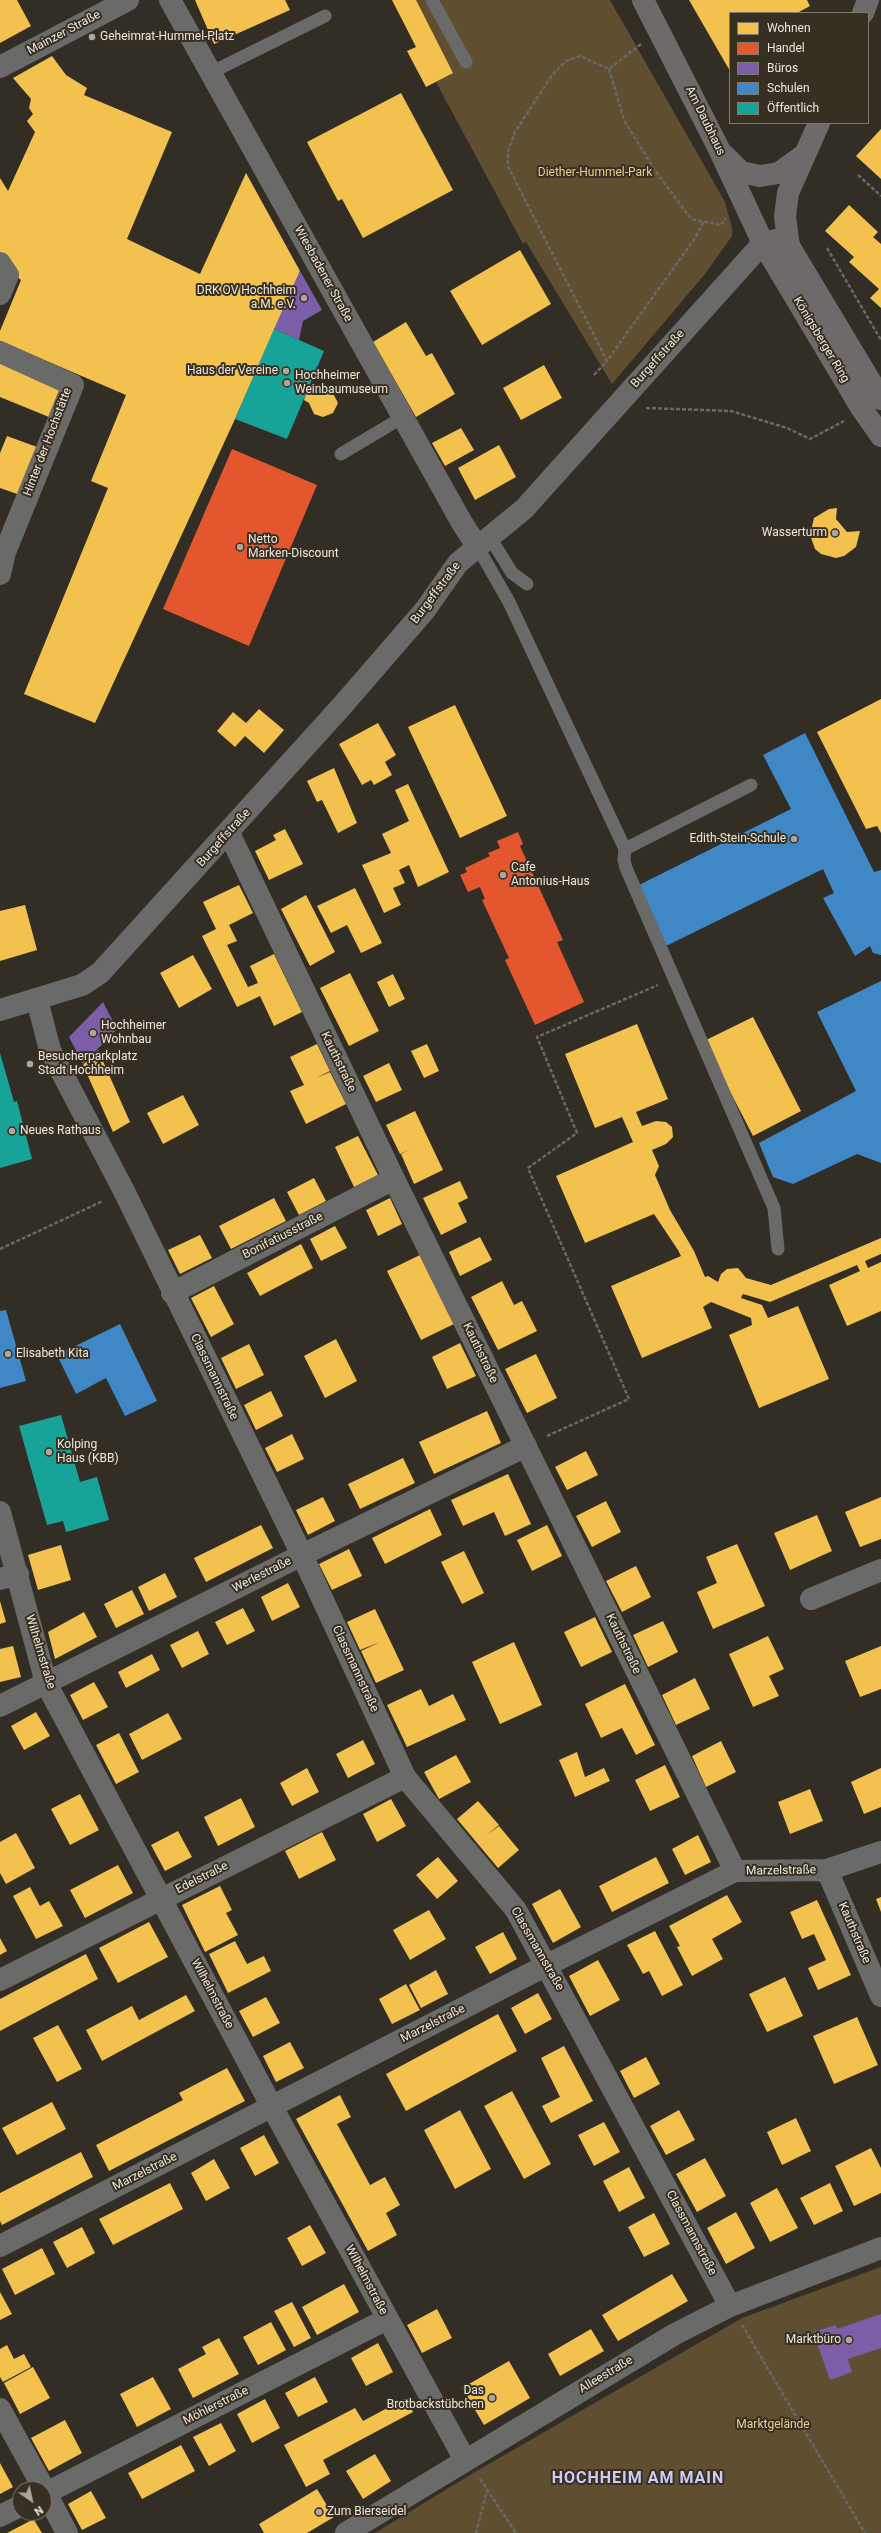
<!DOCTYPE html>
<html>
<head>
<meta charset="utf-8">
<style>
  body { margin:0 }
  #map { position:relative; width:881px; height:2533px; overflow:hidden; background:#322e26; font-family:Roboto,sans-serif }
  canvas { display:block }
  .legend { position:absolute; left:729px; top:12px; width:140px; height:112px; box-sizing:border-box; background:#372f21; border:1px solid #80796d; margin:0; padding:5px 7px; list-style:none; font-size:12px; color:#ede7de }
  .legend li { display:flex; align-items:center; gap:8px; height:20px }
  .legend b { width:20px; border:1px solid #80796d }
  .north { position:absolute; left:12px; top:2481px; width:40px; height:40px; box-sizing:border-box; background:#372f21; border:1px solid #80796d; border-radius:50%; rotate:146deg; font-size:11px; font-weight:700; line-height:16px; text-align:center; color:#ede7de }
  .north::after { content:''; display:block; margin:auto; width:14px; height:18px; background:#aca69e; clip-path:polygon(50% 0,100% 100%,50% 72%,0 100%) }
</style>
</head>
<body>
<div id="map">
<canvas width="881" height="2533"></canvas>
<ul class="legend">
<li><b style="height:11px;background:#f2c14e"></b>Wohnen</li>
<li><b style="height:11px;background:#e4572e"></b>Handel</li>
<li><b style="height:11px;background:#7b5ea7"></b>Büros</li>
<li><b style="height:11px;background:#3f88c5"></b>Schulen</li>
<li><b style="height:11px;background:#17a398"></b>Öffentlich</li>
</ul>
<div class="north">N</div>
</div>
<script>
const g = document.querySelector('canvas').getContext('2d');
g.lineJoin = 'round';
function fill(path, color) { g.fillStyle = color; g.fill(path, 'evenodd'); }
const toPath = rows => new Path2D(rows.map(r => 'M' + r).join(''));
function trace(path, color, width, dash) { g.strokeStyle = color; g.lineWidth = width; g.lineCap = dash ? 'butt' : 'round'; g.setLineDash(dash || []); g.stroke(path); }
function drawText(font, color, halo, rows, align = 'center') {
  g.font = font + ' Roboto,sans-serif'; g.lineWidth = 4; g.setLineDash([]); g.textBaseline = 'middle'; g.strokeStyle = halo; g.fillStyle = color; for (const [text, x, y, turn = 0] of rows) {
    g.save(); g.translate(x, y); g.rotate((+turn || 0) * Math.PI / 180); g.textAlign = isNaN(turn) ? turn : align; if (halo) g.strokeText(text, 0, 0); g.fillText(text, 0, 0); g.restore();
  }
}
fill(toPath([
  [392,0,610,0,725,202,732,228,732,236,705,274,612,384,526,242,523,244],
  [881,2267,881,2533,375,2533,475,2472,742,2318]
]), '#5f4e30');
fill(toPath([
  [0,0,17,0,31,26,0,43],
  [195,0,285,0,290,10,214,44],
  [392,0,416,0,453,73,426,87,407,51,416,47],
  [689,0,807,0,810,6,797,13,730,13,730,71],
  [52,56,66,75,87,88,84,95,172,132,127,239,200,274,246,173,300,271,235,419,95,723,24,694,108,488,91,481,126,395,0,341,0,331,21,280,15,275,0,252,0,178,8,191,35,132,27,121,33,114,29,108,31,99,13,78],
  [401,93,453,190,363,238,342,199,338,201,307,142],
  [881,129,881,179,856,156],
  [849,205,878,232,873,237,881,244,881,308,870,298,879,289,849,262,854,257,825,231],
  [520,250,551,304,482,345,450,291],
  [406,322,426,356,432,353,455,394,416,417,373,342],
  [0,361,61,386,49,417,0,397],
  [544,365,562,398,521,420,503,388],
  [323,389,333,393,338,403,333,413,323,417,314,414,309,403,304,400,307,391,314,394],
  [461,428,474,450,445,466,432,443],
  [7,436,37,447,20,495,0,488,0,453],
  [499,445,516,477,475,500,458,468],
  [837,508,836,519,847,532,860,531,856,547,844,556,836,558,821,554,815,549,810,535,814,518,829,509],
  [881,699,881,833,877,826,866,829,817,732],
  [455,705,507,816,460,838,408,727],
  [259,709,284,730,264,753,245,736,235,747,217,731,233,712,246,723],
  [378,723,396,755,385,762,392,775,374,785,371,780,362,785,339,744],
  [334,768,357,823,338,833,322,800,317,802,307,781],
  [408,784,449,872,418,887,409,865,399,870,405,883,393,888,401,905,384,913,362,865,391,853,382,834,409,821,395,790],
  [285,829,303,864,269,880,255,851,276,840,273,835],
  [239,885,253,913,229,925,237,941,227,945,248,987,258,983,250,966,274,954,302,1012,274,1026,260,996,237,1007,202,936,216,929,203,902],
  [355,888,382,943,361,953,347,925,331,933,317,906],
  [306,895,335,952,310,966,281,909],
  [25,905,37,950,0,961,0,911],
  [193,955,212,989,179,1008,160,973],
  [350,973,379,1031,349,1046,320,988],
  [393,974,405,999,389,1007,377,982],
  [753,1017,801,1111,753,1136,704,1041],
  [637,1024,668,1099,636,1112,642,1126,656,1121,666,1122,672,1127,673,1137,666,1144,652,1150,659,1166,655,1175,670,1210,694,1251,705,1277,708,1276,718,1282,721,1274,727,1269,738,1268,746,1278,771,1285,881,1238,881,1254,865,1261,868,1268,881,1262,881,1311,847,1326,829,1285,860,1271,857,1265,770,1302,743,1294,741,1298,762,1305,768,1318,798,1306,829,1379,759,1408,729,1335,752,1325,751,1318,711,1302,703,1307,712,1328,642,1358,611,1286,681,1256,678,1250,654,1214,585,1243,556,1176,633,1142,622,1117,595,1128,565,1054],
  [317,1044,330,1071,316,1078,330,1072,346,1104,306,1124,290,1091,304,1085,290,1057],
  [427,1044,439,1071,424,1078,411,1051],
  [98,1050,130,1122,113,1132,83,1065],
  [389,1063,402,1090,376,1102,363,1076],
  [183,1095,199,1125,163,1144,147,1113],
  [415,1111,443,1170,414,1184,401,1154,410,1149,400,1154,386,1125],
  [358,1136,378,1175,354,1187,335,1147],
  [314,1178,326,1201,299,1215,287,1192],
  [460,1181,468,1198,458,1203,467,1222,441,1235,423,1198],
  [274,1198,286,1221,231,1249,219,1226],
  [390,1198,402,1224,378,1236,366,1210],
  [335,1226,347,1248,321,1261,310,1239],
  [200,1235,212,1258,180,1274,168,1250],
  [480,1237,492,1260,460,1276,449,1252],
  [301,1244,313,1268,260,1296,247,1273],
  [420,1255,454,1324,421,1340,387,1271],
  [502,1281,514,1305,522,1301,537,1331,498,1350,471,1297],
  [214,1286,234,1324,211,1337,191,1298],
  [336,1339,357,1381,325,1398,304,1356],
  [460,1343,476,1376,447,1389,432,1357],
  [249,1344,264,1375,236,1389,221,1358],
  [536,1354,557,1398,527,1413,505,1369],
  [271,1391,283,1416,256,1430,244,1405],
  [487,1411,501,1443,434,1474,419,1442],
  [292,1434,304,1459,277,1472,265,1448],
  [586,1451,598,1475,567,1490,555,1467],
  [403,1458,415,1483,360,1509,348,1484],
  [508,1474,531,1524,505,1536,494,1512,463,1526,451,1500],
  [323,1497,335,1521,308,1535,296,1510],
  [881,1497,881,1539,860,1547,845,1512],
  [606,1501,621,1532,592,1547,576,1516],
  [430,1509,442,1535,385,1564,372,1538],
  [817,1515,832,1551,790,1570,774,1533],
  [261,1525,273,1548,206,1582,194,1558],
  [547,1525,562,1556,532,1571,517,1540],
  [737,1544,765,1606,713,1629,697,1592,717,1583,706,1557],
  [61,1545,71,1580,38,1590,28,1555],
  [349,1549,362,1576,332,1590,319,1564],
  [464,1551,484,1593,462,1604,441,1562],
  [636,1566,651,1597,622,1612,606,1581],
  [165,1573,177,1597,149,1611,138,1587],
  [288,1583,300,1607,272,1621,261,1597],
  [132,1590,144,1614,116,1628,104,1604],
  [0,1601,6,1622,0,1624],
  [243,1608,255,1631,227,1645,215,1622],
  [375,1609,404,1670,376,1683,361,1651,380,1642,360,1650,347,1622],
  [84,1612,97,1637,55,1659,48,1632],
  [595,1617,612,1652,581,1667,564,1632],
  [663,1621,678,1652,648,1667,633,1635],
  [198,1631,209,1654,182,1668,170,1645],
  [768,1636,784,1669,769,1676,779,1696,753,1707,729,1654],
  [514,1642,542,1705,500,1724,472,1662],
  [13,1646,21,1677,0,1682,0,1649],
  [881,1646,881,1689,860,1697,845,1661],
  [152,1654,160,1670,126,1688,118,1672],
  [695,1678,710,1709,676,1725,662,1695],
  [94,1682,108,1707,83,1720,70,1695],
  [625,1684,655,1745,636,1755,622,1728,601,1738,585,1704],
  [421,1689,429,1706,453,1694,466,1720,407,1747,387,1705],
  [36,1712,50,1736,24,1750,11,1726],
  [168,1713,182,1739,142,1760,129,1734],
  [119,1733,139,1772,116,1784,96,1745],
  [363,1740,375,1764,348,1778,336,1754],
  [721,1741,736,1772,706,1787,692,1756],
  [577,1752,585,1777,604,1768,610,1781,575,1797,559,1760],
  [456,1755,471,1782,439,1799,424,1772],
  [665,1765,680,1797,650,1811,635,1780],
  [307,1768,319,1792,292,1806,280,1783],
  [881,1768,881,1807,864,1814,851,1782],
  [810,1789,823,1821,790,1834,778,1802],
  [80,1794,99,1830,70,1845,51,1809],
  [241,1798,255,1827,218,1846,204,1817],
  [391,1799,406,1826,377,1842,363,1814],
  [478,1801,499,1825,487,1835,499,1826,519,1850,498,1868,457,1819],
  [178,1831,192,1857,165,1871,151,1845],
  [322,1832,336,1860,299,1879,285,1851],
  [16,1833,35,1868,6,1884,0,1873,0,1842],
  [698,1835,711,1862,685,1875,672,1849],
  [438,1857,458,1881,437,1899,416,1875],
  [656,1857,669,1883,612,1912,599,1886],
  [118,1865,133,1893,85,1918,70,1890],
  [220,1886,232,1910,226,1913,238,1935,205,1952,182,1905],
  [30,1887,40,1906,49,1901,63,1926,36,1939,13,1896],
  [560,1889,581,1927,553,1943,532,1904],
  [727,1895,742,1922,712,1939,723,1959,692,1976,677,1947,680,1946,669,1926],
  [881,1897,881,1912,876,1899],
  [817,1900,851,1975,818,1990,808,1968,826,1960,814,1934,802,1939,790,1912],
  [429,1910,446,1939,410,1960,393,1930],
  [149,1922,168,1957,118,1983,99,1948],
  [655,1931,683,1985,662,1996,649,1971,643,1974,627,1945],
  [503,1932,517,1959,490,1974,475,1947],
  [0,1938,7,1951,0,1955],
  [235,1941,247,1964,264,1956,271,1971,228,1993,209,1954],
  [86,1954,98,1979,0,2031,0,1999],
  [598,1960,620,2000,590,2016,569,1976],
  [436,1970,448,1994,421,2008,409,1985],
  [785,1977,803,2016,767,2032,749,1994],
  [406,1984,420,2010,392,2024,379,1999],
  [538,1993,552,2019,525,2034,511,2008],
  [186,1995,195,2011,102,2061,86,2030,132,2006,139,2020],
  [266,1997,280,2023,253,2037,239,2011],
  [498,2014,517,2051,406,2111,386,2074],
  [857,2017,878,2065,834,2084,813,2036],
  [58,2025,82,2069,57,2082,33,2038],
  [290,2042,304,2068,276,2082,263,2056],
  [564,2046,593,2101,551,2123,542,2106,560,2097,541,2058],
  [646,2057,660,2084,634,2098,620,2071],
  [227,2068,245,2101,109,2171,96,2145,183,2100,179,2093],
  [512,2091,551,2164,524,2179,484,2106],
  [340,2095,351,2117,337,2124,370,2185,385,2177,400,2205,386,2213,397,2235,368,2251,296,2119],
  [52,2102,66,2129,17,2155,2,2128],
  [460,2110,491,2169,455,2189,424,2130],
  [679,2110,695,2140,666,2155,650,2126],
  [796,2118,811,2151,782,2165,767,2132],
  [604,2122,620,2152,594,2166,578,2135],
  [264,2135,279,2163,255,2176,240,2148],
  [871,2148,881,2168,881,2193,854,2206,835,2166],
  [81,2152,93,2177,2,2225,0,2221,0,2193],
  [705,2158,726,2196,697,2212,676,2174],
  [214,2159,230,2188,206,2201,191,2173],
  [629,2167,645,2198,619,2212,603,2181],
  [170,2183,183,2209,113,2245,99,2219],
  [830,2183,843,2211,814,2225,800,2198],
  [777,2188,798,2228,770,2242,750,2203],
  [736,2212,755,2248,726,2264,707,2228],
  [654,2213,670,2244,644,2257,628,2227],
  [310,2225,326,2253,302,2266,287,2238],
  [82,2227,95,2253,67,2268,53,2242],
  [42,2248,55,2274,15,2295,2,2269],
  [672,2274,688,2301,618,2341,602,2315],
  [344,2284,359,2312,317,2335,302,2307],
  [0,2292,12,2314,0,2320],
  [292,2302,311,2338,294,2347,274,2311],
  [437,2309,452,2338,422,2353,407,2325],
  [271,2322,286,2350,258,2365,243,2337],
  [591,2329,604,2351,560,2376,548,2354],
  [219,2338,239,2374,193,2398,178,2369,206,2354,202,2347],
  [378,2343,393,2372,366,2386,351,2358],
  [7,2345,14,2359,24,2354,31,2367,3,2382,0,2377,0,2349],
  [509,2361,530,2398,484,2425,462,2388],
  [33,2367,50,2398,20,2414,4,2383],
  [153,2377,171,2409,137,2427,120,2394],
  [315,2377,328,2402,298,2417,285,2393],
  [406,2398,413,2412,323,2460,330,2474,306,2487,284,2445,355,2408,363,2421],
  [265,2399,280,2428,252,2443,237,2414],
  [65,2420,82,2453,49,2471,31,2438],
  [221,2423,236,2451,209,2466,193,2437],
  [181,2445,195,2471,142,2499,128,2473],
  [375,2454,391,2481,363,2499,346,2471],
  [0,2463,13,2487,0,2494],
  [317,2489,334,2517,307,2533,264,2533,259,2524],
  [91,2491,106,2518,82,2530,68,2504],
  [34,2520,42,2533,7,2533,30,2521]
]), '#f2c14e');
fill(toPath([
  [232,449,317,485,249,646,163,609],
  [518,832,523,844,520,846,563,940,557,942,584,1002,535,1025,505,960,509,958,482,900,485,899,480,887,468,892,460,875,467,872,465,868,490,856,488,853,500,848,497,841]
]), '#e4572e');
fill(toPath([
  [300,271,322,310,303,321,299,340,274,329],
  [103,1002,117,1029,83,1064,69,1037],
  [881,2314,881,2348,848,2359,852,2372,830,2380,813,2332,836,2325,837,2329]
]), '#7b5ea7');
fill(toPath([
  [805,733,874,872,881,870,881,955,873,953,870,946,855,956,823,898,834,893,823,869,666,946,635,887,791,809,763,755],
  [881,981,881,1163,857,1154,793,1184,773,1177,759,1143,856,1091,817,1012],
  [6,1310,26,1381,0,1388,0,1311],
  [120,1324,157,1401,125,1416,106,1378,76,1394,57,1355]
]), '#3f88c5');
fill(toPath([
  [274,329,324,351,287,439,235,419],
  [0,1053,14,1102,17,1101,32,1159,0,1168],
  [61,1415,80,1482,97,1477,109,1520,66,1532,63,1521,47,1525,19,1426]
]), '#17a398');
trace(toPath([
  [641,44,609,69,580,56,566,61,552,75,515,132,508,151,508,166,607,361,695,238,704,221],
  [609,69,624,120,654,169,691,219,721,225,726,218],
  [858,175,881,196],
  [827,248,881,340],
  [594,375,607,361],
  [646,408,731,411,787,428,810,439,844,421],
  [0,1249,103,1201],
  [547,1436,629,1399,528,1168,577,1133,537,1037,658,985],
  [742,2325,865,2533],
  [480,2479,516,2533],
  [476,2533,487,2491]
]), '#696866', 2.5, [4, 2]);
trace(toPath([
  [432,0,466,62],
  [210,73,325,16],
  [341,454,403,417],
  [489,536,512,573,527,584],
  [477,546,509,602,625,849,624,860,626,868,774,1208,778,1249],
  [625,849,751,785]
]), '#6a6a68', 13);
trace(toPath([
  [170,0,462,523,477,546],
  [0,67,128,0],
  [0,263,8,275,0,294],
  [0,352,73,385,5,552,0,574],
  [229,833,394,1179,735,1871],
  [37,1000,50,1050,124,1191,302,1555,405,1777,516,1910,730,2306],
  [0,1010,82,985,100,973,341,707,425,610,458,563,524,509,763,243,776,240,789,246],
  [172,1293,394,1179],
  [0,1512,46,1683,272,2107,465,2460],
  [0,1579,18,1574],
  [811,1599,881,1570],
  [0,1706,302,1555,526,1446],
  [827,1870,881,1996],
  [0,1980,405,1777],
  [0,2246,547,1965,735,1871,827,1870,881,1852],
  [0,2409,44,2489],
  [44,2489,67,2533],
  [44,2494,387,2319],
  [0,2516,20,2506],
  [346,2533,675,2334,730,2306,881,2248]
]), '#6a6a68', 22);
trace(toPath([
  [643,0,719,149,763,243,862,409,881,436],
  [863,13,868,0],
  [819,123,788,193,785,217,789,246,881,399],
  [724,155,741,172,760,176,779,173,804,155]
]), '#6e6a6a', 22);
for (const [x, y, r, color] of [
  [92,37,4,"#aca69e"],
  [304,298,4,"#aca69e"],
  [286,371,4,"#aca69e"],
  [287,383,4,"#aca69e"],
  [835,533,4,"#aca69e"],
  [240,547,4,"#aca69e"],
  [794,839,4,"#aca69e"],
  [503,875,4,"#aca69e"],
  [93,1033,4,"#aca69e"],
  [30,1064,4,"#aca69e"],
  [12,1131,4,"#aca69e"],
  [8,1354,4,"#aca69e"],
  [49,1452,4,"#aca69e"],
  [849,2340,4,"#aca69e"],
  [492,2398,4,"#aca69e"],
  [319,2512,4,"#aca69e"]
]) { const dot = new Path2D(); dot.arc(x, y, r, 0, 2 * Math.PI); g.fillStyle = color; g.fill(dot); trace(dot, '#372f21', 1.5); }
drawText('12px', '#ede7de', '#372f21', [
  ["Mainzer Straße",64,33,-28],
  ["Am Daubhaus",705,121,64],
  ["Wiesbadener Straße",323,274,61],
  ["Königsberger Ring",821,340,59],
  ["Burgeffstraße",658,359,-48],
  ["Hinter der Hochstätte",48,442,-69],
  ["Burgeffstraße",436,593,-53],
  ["Burgeffstraße",224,838,-48],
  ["Kauthstraße",338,1062,64],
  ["Bonifatiusstraße",283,1236,-27],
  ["Kauthstraße",480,1353,64],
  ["Classmannstraße",214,1377,64],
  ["Werlestraße",262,1575,-27],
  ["Kauthstraße",623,1644,64],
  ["Wilhelmstraße",40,1652,73],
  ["Classmannstraße",355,1669,65],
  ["Marzelstraße",781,1871,-1],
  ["Edelstraße",202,1878,-27],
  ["Kauthstraße",854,1933,67],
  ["Classmannstraße",537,1949,60],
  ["Wilhelmstraße",212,1994,62],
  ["Marzelstraße",433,2024,-27],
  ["Marzelstraße",145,2172,-27],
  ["Classmannstraße",691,2233,62],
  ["Wilhelmstraße",366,2280,62],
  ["Alleestraße",606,2375,-31],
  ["Möhlerstraße",216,2406,-27]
]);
drawText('12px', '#ede7de', '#372f21', [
  ["Geheimrat-Hummel-Platz",100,37],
  ["DRK OV Hochheim",296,291,"right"],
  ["a.M. e.V.",296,305,"right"],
  ["Haus der Vereine",278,371,"right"],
  ["Hochheimer",295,376],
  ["Weinbaumuseum",295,390],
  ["Wasserturm",827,533,"right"],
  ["Netto",248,540],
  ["Marken-Discount",248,554],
  ["Edith-Stein-Schule",786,839,"right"],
  ["Cafe",511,868],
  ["Antonius-Haus",511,882],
  ["Hochheimer",101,1026],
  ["Wohnbau",101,1040],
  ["Besucherparkplatz",38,1057],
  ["Stadt Hochheim",38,1071],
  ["Neues Rathaus",20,1131],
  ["Elisabeth Kita",16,1354],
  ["Kolping",57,1445],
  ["Haus (KBB)",57,1459],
  ["Marktbüro",841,2340,"right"],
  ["Das",484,2391,"right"],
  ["Brotbackstübchen",484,2405,"right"],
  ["Zum Bierseidel",327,2512]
], 'left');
drawText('12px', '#efcc8e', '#372f21', [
  ["Diether-Hummel-Park",595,173],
  ["Marktgelände",773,2425]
]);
g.letterSpacing = '1px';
drawText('bold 16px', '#ceccf7', '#372f21', [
  ["HOCHHEIM AM MAIN",638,2479]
]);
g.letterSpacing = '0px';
</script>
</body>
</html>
